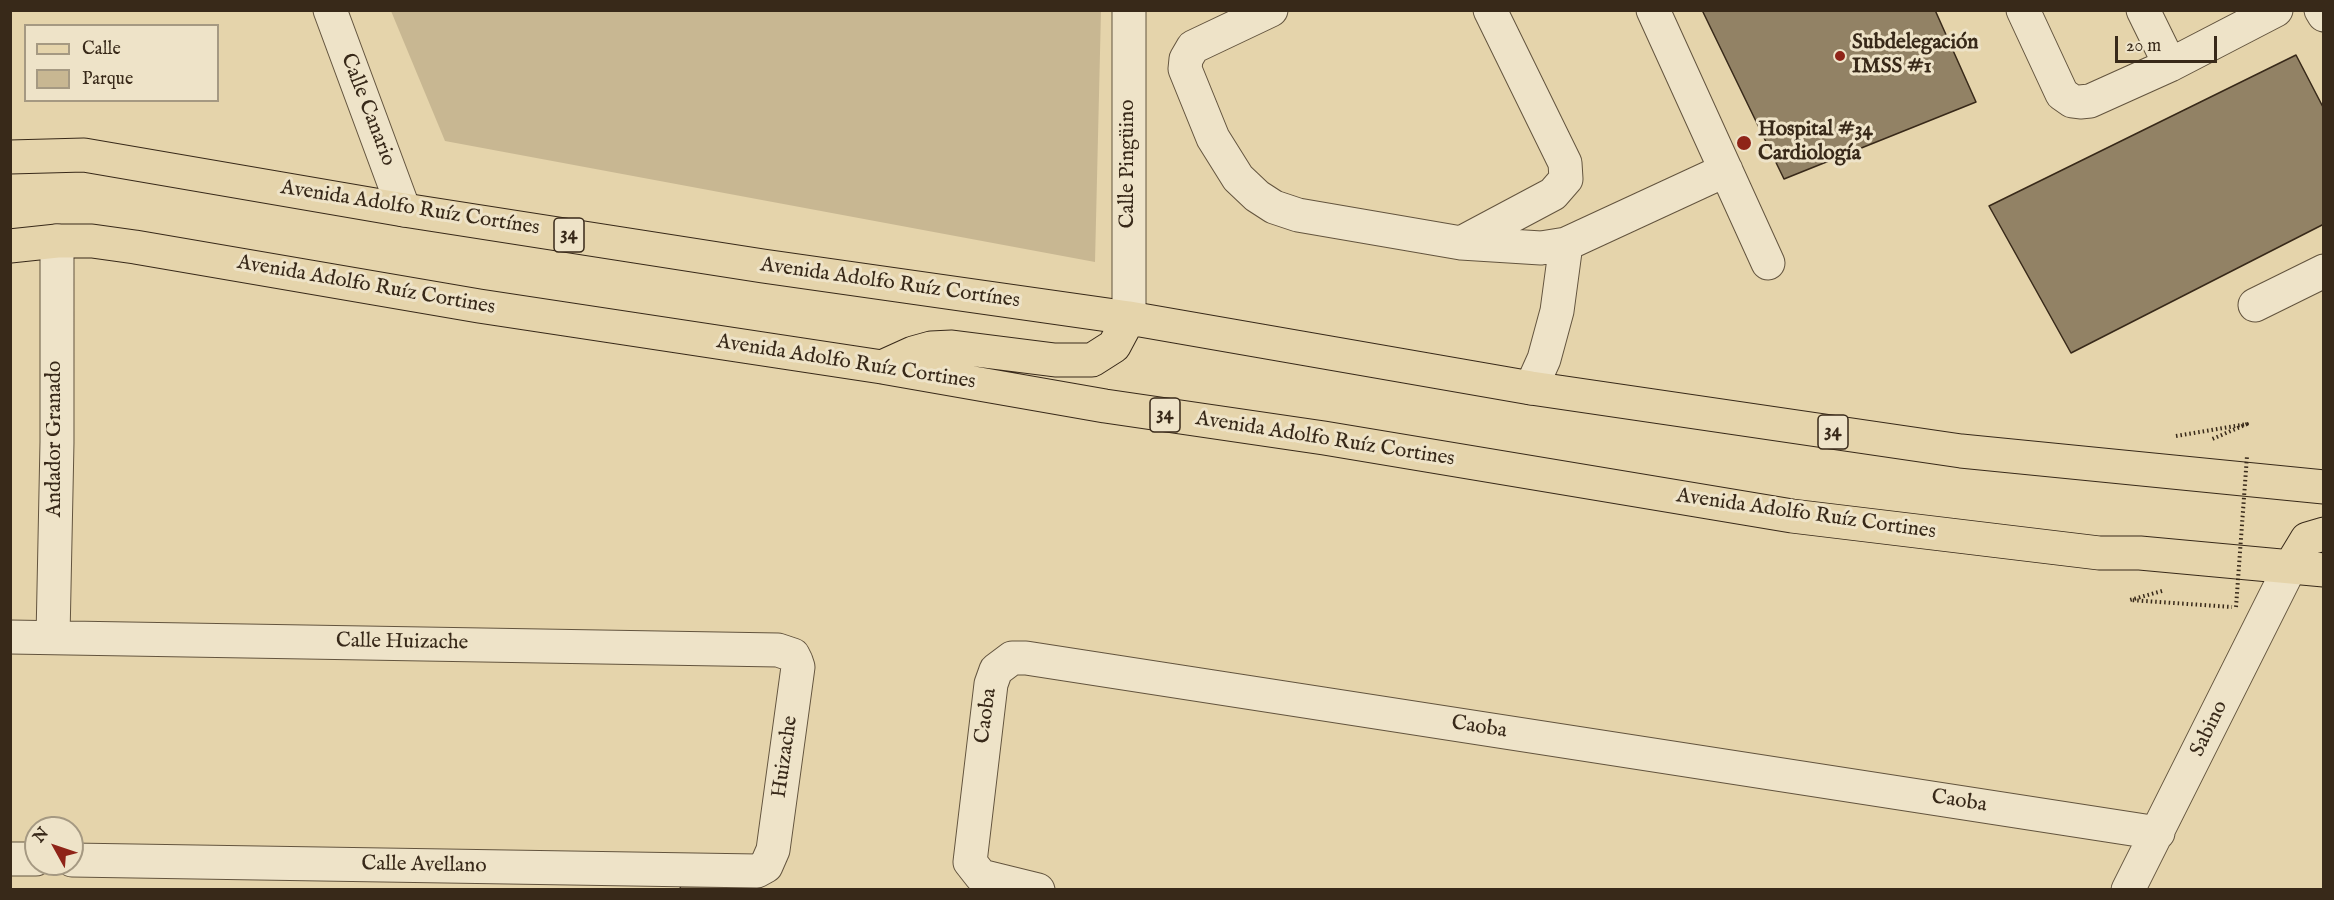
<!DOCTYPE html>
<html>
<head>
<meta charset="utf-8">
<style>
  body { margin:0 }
  #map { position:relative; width:2334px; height:900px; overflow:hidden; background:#e5d4ab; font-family:"IM FELL English",serif }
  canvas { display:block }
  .frame { position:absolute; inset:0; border:12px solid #382919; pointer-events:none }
  .legend { position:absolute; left:24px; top:24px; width:195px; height:78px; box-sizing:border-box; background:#eee3c8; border:2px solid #a59982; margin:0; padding:8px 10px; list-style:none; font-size:18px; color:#382919 }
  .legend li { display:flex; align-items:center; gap:12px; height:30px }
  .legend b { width:30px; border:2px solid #a59982 }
  .north { position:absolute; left:24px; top:816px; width:60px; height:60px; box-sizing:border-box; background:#eee3c8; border:2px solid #a59982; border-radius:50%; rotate:310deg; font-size:16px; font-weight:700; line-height:24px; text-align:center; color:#382919 }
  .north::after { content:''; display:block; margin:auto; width:21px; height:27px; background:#8f2418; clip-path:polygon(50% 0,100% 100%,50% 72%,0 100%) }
  .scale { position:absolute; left:2115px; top:36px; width:102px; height:27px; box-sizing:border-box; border:3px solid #382919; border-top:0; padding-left:8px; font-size:18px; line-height:21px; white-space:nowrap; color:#382919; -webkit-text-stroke:4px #eee3c8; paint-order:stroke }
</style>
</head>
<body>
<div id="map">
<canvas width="2334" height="900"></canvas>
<div class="frame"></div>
<ul class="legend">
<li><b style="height:8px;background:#e5d4ab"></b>Calle</li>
<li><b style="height:16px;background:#c8b792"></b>Parque</li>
</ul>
<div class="north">N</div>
<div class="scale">20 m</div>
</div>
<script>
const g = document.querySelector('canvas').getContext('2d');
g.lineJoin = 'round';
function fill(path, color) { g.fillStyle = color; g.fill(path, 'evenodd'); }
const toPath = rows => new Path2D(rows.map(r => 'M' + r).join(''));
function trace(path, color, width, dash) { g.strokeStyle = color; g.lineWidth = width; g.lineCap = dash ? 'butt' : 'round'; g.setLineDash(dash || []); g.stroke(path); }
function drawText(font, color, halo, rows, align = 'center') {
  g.font = font + ' "IM FELL English",serif'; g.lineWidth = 6; g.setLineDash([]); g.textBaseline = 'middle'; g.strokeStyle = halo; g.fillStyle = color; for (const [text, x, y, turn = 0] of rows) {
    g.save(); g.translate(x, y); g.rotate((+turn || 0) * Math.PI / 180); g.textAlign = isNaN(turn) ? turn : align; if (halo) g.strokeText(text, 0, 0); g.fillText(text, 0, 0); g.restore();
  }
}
fill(toPath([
  [391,11,1101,11,1095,262,445,141]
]), '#c8b792');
const building = toPath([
  [1702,10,1935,10,1976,102,1784,179,1702,10],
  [2296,55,2324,109,2324,224,2071,353,1989,206,2296,55],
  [681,882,757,890,680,890,681,882]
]);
fill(building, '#928265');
trace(building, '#382919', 1.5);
const minor = toPath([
  [330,10,404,210],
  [1271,10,1193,47,1186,59,1185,69,1213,138,1238,178,1257,196,1274,207,1298,215,1461,243,1541,248,1566,244],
  [1653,10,1768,263],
  [2023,10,2062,94,2072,101,2080,102,2090,101,2170,65,2276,10],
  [2143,10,2170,65],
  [2321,10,2324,15],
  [1461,243,1553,194,1566,179,1565,163,1490,10],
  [2255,305,2324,271],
  [1129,318,1129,10],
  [1531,388,1544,359,1557,311,1566,244,1726,170],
  [10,637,778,650,793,655,796,661,798,667,773,850,766,866,757,871,72,860],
  [53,637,57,442,57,241],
  [10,859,36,859],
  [1038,890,981,876,970,862,991,684,996,670,1012,658,1026,658,2158,833],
  [2128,890,2290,567]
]);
const major = toPath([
  [10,157,84,155,404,210,763,266,1129,318,1531,388,1961,451,2324,487],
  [10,246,57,241,92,241,135,247,479,306,882,367,1105,406,1324,438,1792,516,2099,553,2140,553,2324,570],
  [882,367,913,353,931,348,952,347,1055,360,1092,360,1114,346,1129,318],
  [2290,567,2307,539,2324,534]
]);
trace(minor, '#63543e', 35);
trace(major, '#382919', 35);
trace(toPath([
  [2176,436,2247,424,2210,440],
  [2162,591,2130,600,2232,607]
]), '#382919', 4, [1.5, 3]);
trace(minor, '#eee3c8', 33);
trace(major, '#e5d4ab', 33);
trace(toPath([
  [2236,607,2247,456]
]), '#382919', 4, [1.5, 3]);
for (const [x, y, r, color] of [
  [1840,56,6,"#8f2418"],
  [1744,143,8,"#8f2418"]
]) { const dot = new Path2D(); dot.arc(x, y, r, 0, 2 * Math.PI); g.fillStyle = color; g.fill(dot); trace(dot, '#eee3c8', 2); }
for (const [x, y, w] of [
  [569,235,30],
  [1165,415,30],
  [1833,432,30]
]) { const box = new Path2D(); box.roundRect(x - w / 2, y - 17, w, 34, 4.5); g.fillStyle = '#eee3c8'; g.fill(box); trace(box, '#382919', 1.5); }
drawText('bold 20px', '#382919', null, [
  ["34",569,235],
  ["34",1165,415],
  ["34",1833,432]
]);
drawText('bold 21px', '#382919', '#eee3c8', [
  ["Subdelegación",1852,44],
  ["IMSS #1",1852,68],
  ["Hospital #34",1758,131],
  ["Cardiología",1758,155]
], 'left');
drawText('21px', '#382919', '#eee3c8', [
  ["Calle Canario",367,110,69],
  ["Calle Pingüino",1129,164,-90],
  ["Avenida Adolfo Ruíz Cortínes",410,209,9],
  ["Avenida Adolfo Ruíz Cortínes",890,284,8],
  ["Avenida Adolfo Ruíz Cortines",366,286,10],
  ["Avenida Adolfo Ruíz Cortines",846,363,9],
  ["Andador Granado",56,439,-90],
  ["Avenida Adolfo Ruíz Cortines",1325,440,9],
  ["Avenida Adolfo Ruíz Cortines",1806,515,8],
  ["Calle Huizache",402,643,1],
  ["Caoba",987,716,-82],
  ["Caoba",1479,728,9],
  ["Sabino",2210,729,-64],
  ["Huizache",786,757,-82],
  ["Caoba",1959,802,9],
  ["Calle Avellano",424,866,1]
]);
</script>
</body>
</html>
